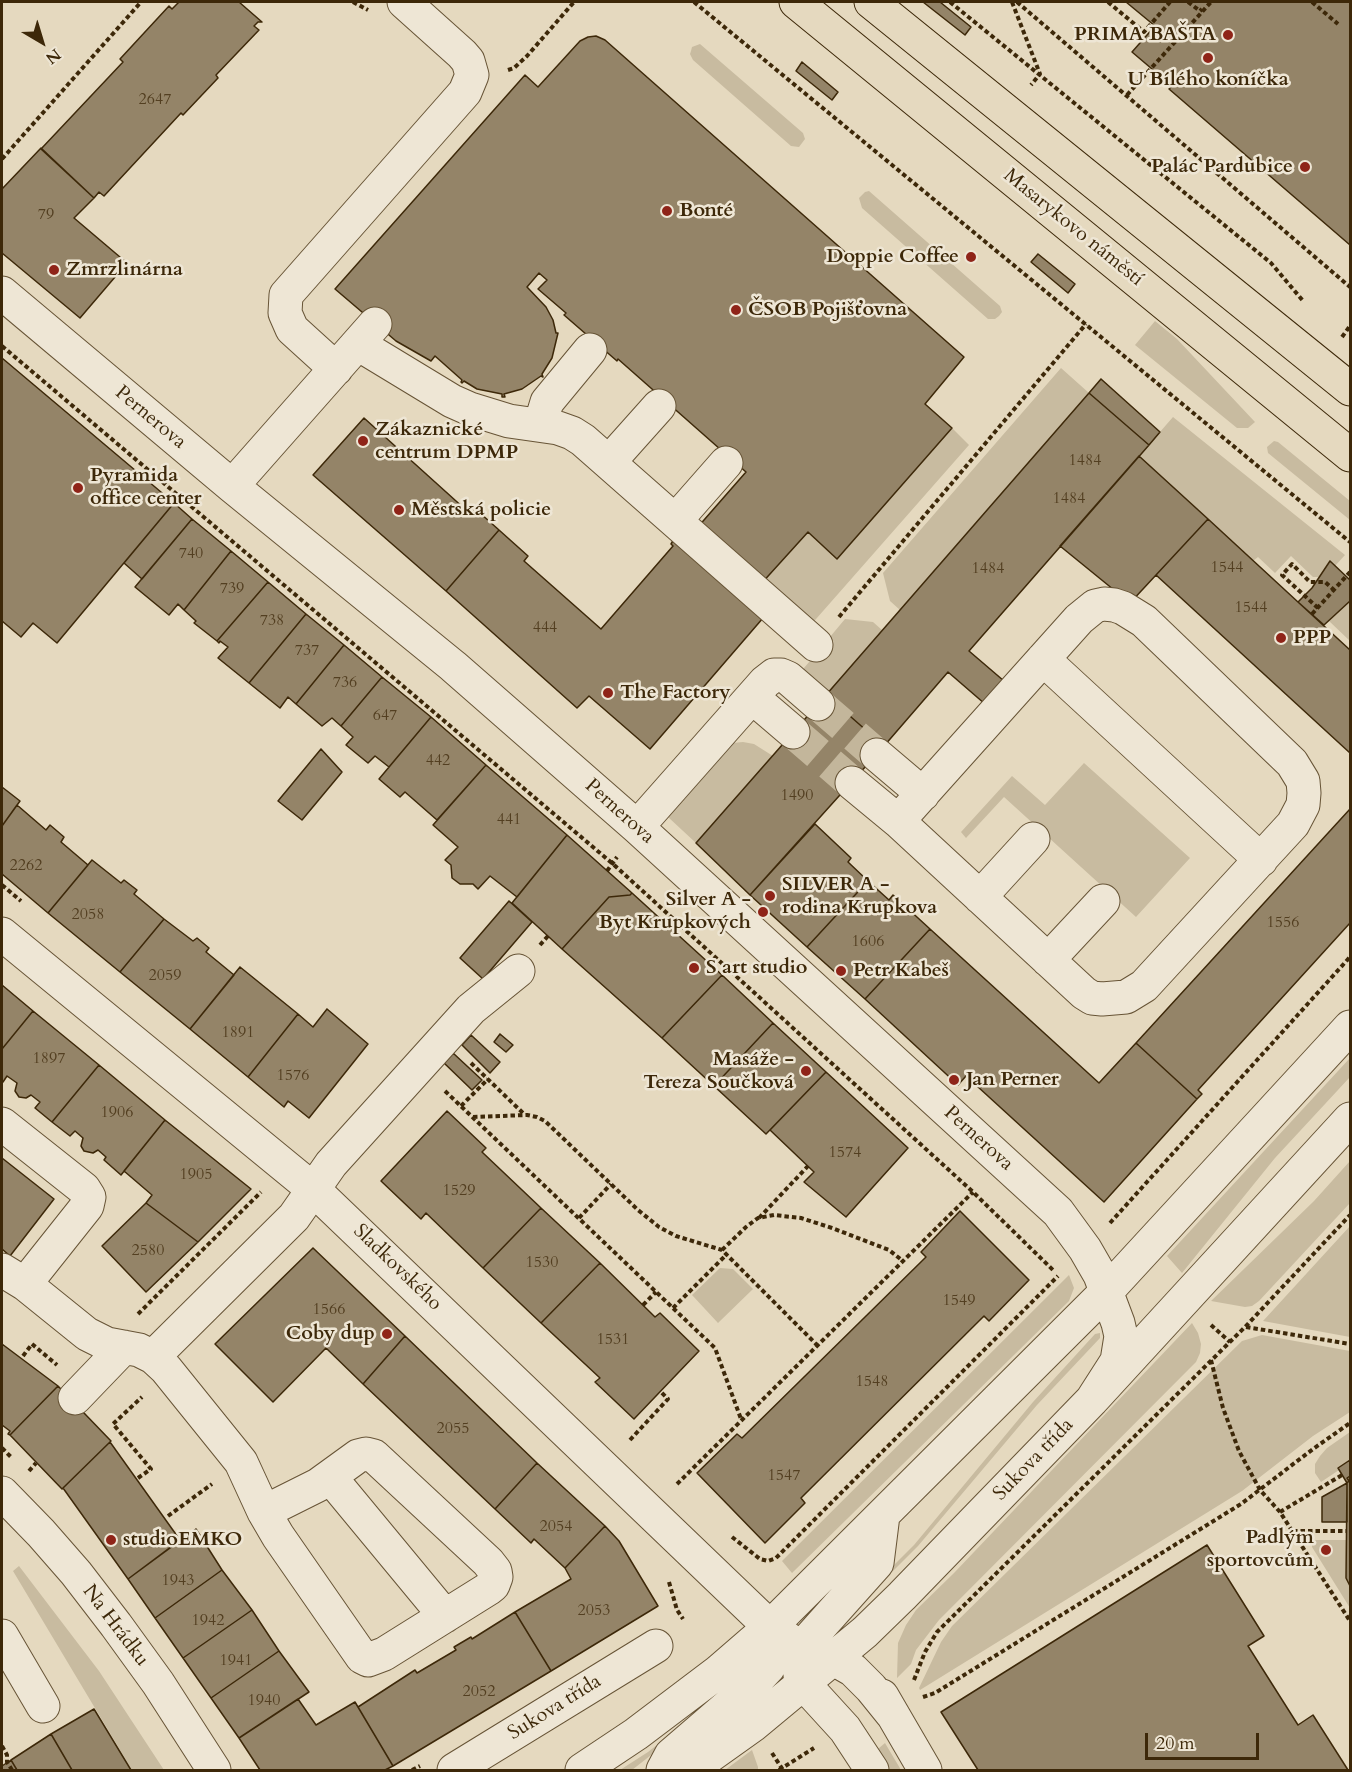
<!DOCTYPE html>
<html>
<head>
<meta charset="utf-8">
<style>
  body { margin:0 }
  #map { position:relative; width:1352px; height:1772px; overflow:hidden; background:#e5d9bf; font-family:Cardo,serif }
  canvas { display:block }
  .frame { position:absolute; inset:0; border:3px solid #3d2809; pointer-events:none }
  .north { position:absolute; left:12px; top:12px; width:60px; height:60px; -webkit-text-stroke:4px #eee6d5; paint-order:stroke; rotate:142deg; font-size:16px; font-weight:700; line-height:24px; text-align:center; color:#3d2809 }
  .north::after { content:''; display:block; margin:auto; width:21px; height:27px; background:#3d2809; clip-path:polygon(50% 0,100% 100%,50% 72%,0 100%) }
  .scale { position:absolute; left:1145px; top:1733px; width:114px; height:27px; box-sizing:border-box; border:3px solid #3d2809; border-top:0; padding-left:8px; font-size:18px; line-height:21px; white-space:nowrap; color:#3d2809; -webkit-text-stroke:4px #eee6d5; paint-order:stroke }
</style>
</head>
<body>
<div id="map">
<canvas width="1352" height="1772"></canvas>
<div class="frame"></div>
<div class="north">N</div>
<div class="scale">20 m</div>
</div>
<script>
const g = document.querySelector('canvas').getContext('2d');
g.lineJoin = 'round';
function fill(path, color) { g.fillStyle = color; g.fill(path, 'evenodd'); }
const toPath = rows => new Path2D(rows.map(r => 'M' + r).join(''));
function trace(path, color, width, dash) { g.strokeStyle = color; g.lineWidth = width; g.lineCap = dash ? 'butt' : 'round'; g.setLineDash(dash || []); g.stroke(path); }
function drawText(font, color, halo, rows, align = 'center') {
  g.font = font + ' Cardo,serif'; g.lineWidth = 5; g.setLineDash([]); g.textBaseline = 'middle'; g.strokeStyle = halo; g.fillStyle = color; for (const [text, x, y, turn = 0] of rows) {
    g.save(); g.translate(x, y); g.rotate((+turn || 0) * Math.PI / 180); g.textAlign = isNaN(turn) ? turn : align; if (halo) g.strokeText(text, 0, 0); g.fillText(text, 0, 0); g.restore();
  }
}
fill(toPath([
  [700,44,803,133,805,139,799,147,791,146,693,60,690,54,691,51,692,47],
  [869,191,1000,306,1002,312,999,316,995,319,988,319,862,208,859,198,865,192],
  [1155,321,1177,339,1255,422,1248,428,1237,428,1135,345],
  [1061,368,1089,393,900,610,890,601,883,573],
  [1173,417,1345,555,1325,577,1313,577,1291,556,1275,573,1258,557,1253,561,1139,456],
  [952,428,969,445,809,627,760,585,808,532,838,558],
  [1274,441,1278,442,1350,501,1350,520,1268,453,1267,447],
  [1350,597,1350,641,1329,621],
  [845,619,873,622,882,630,826,695,804,672,804,668],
  [743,742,754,744,773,756,696,843,668,817,727,748,733,743],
  [1084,763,1190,858,1136,917,1004,797,966,838,961,832,1012,776,1045,805],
  [1350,1058,1350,1077,1275,1158,1182,1273,1167,1256],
  [1350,1161,1350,1203,1259,1301,1252,1306,1245,1307,1211,1301,1314,1201],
  [1350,1226,1350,1337,1263,1321],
  [720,1268,733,1269,753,1289,718,1323,692,1295],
  [1069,1275,1074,1288,1069,1301,792,1573,782,1561],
  [1192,1323,1198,1333,1201,1344,1200,1353,1196,1362,939,1620,916,1650,911,1664,897,1678,898,1643,906,1625,916,1610,954,1573],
  [1100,1333,1100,1338,1037,1405,918,1546,859,1605,858,1601,914,1545,1033,1402,1095,1334],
  [1262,1335,1350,1351,1350,1412,1313,1436,1242,1491,920,1690,919,1688,941,1642,952,1626,1242,1341],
  [1350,1432,1350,1460,1338,1468,1339,1470,1321,1482,1315,1473,1315,1464,1320,1456,1327,1448],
  [1315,1540,1346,1540,1346,1578,1350,1586,1350,1608,1312,1547,1312,1543],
  [19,1566,99,1671,164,1770,132,1770,13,1571],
  [717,1698,720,1701,632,1770,620,1770,648,1752],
  [885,1743,901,1770,882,1770,872,1754],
  [752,1750,758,1767,758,1770,725,1770]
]), '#c8bba0');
const building = toPath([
  [179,2,239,2,262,22,258,22,254,26,259,30,216,75,218,78,183,115,181,113,104,196,99,192,94,198,41,149,123,62,120,59,169,6,172,9,179,2],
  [923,2,940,2,971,27,965,35,923,2],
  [1126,2,1350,2,1350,245,1169,89,1172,86,1132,52,1155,26,1126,2],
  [596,36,605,40,964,357,925,404,952,428,837,559,808,532,760,585,697,528,746,472,618,359,617,361,564,315,566,313,538,289,547,280,539,273,527,287,546,307,553,320,556,333,558,333,552,358,542,374,543,377,541,376,522,389,504,394,505,397,502,397,502,394,477,389,464,381,462,383,461,382,462,380,435,356,431,361,396,341,335,289,525,75,538,87,580,41,588,37,596,36],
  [802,62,838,92,832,100,796,71,802,62],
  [41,148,94,198,74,218,127,263,80,318,2,253,2,189,41,148],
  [1038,254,1075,284,1068,293,1031,262,1038,254],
  [2,358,174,503,57,643,33,623,21,637,2,621,2,358],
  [1101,379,1160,432,1149,445,1089,393,1101,379],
  [1089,393,1149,445,969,651,1004,681,985,704,948,672,884,746,826,695,1089,393],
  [364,418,466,510,471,505,499,530,446,591,313,475,364,418],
  [1139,456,1208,519,1130,603,1060,546,1139,456],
  [174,503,192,519,142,579,124,563,174,503],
  [192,519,231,551,184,610,178,604,169,615,135,587,192,519],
  [1208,519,1350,650,1350,753,1156,575,1208,519],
  [499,530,528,556,524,561,601,629,673,546,671,544,674,539,763,618,650,749,589,696,577,708,446,591,499,530],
  [231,551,268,582,217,641,194,623,196,621,184,610,231,551],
  [1330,561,1350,580,1350,601,1324,625,1298,602,1312,588,1330,561],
  [268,582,306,614,249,683,218,658,228,647,220,641,219,643,217,641,268,582],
  [306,614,344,645,296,704,288,697,280,708,249,683,306,614],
  [344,645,382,677,341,726,332,718,322,726,296,704,344,645],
  [382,677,431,717,389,767,375,756,368,763,346,745,353,737,341,726,382,677],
  [826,695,884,746,750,895,696,843,826,695],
  [431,717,486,765,437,820,405,792,400,797,379,779,431,717],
  [321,749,342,772,302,820,278,801,321,749],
  [486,765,567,835,517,897,490,876,478,889,473,884,460,884,452,878,451,865,445,860,458,847,433,825,486,765],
  [2,787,20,801,2,826,2,787],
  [17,805,46,830,50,825,64,837,61,842,88,865,48,913,2,874,2,826,17,805],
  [1350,809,1350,923,1198,1090,1202,1094,1197,1099,1136,1043,1350,809],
  [815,824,851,858,848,862,868,881,807,947,750,895,815,824],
  [567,835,632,893,630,895,609,897,562,949,512,903,567,835],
  [92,860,121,883,124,880,137,890,134,894,164,919,120,972,48,913,92,860],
  [868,881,889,900,893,895,930,929,865,999,807,947,868,881],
  [632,893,722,975,662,1038,562,949,609,897,630,895,632,893],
  [509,901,532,922,483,979,460,958,509,901],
  [164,919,193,941,197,938,209,948,206,952,234,975,190,1029,120,972,164,919],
  [930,929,1099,1083,1136,1043,1197,1099,1104,1202,966,1076,958,1085,865,999,930,929],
  [240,967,298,1014,248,1077,190,1029,240,967],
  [722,975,773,1023,714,1086,662,1038,722,975],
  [2,985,33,1011,2,1049,2,985],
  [327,1009,368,1044,309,1118,288,1101,284,1107,248,1077,298,1014,313,1027,327,1009],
  [33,1011,99,1065,52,1122,35,1108,40,1102,31,1095,26,1098,19,1097,15,1091,17,1083,7,1076,3,1082,2,1081,2,1049,33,1011],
  [773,1023,826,1072,766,1134,714,1086,773,1023],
  [500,1034,513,1045,506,1052,494,1042,500,1034],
  [471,1035,500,1062,490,1073,462,1045,471,1035],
  [453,1053,482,1080,472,1090,444,1063,453,1053],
  [99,1065,165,1120,121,1175,104,1160,106,1157,98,1150,93,1153,84,1151,81,1146,83,1138,75,1131,70,1136,52,1122,99,1065],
  [826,1072,908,1148,846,1217,804,1182,814,1172,770,1130,826,1072],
  [447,1111,486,1148,482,1152,541,1208,483,1268,426,1213,421,1219,381,1181,447,1111],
  [165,1120,251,1189,198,1242,146,1203,152,1195,124,1171,165,1120],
  [2,1158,54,1199,10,1256,2,1249,2,1158],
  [146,1203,198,1242,146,1292,102,1246,146,1203],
  [541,1208,600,1263,541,1323,483,1268,541,1208],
  [960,1211,1029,1280,989,1321,984,1316,801,1498,805,1503,765,1543,697,1473,737,1434,742,1438,926,1257,921,1252,960,1211],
  [313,1248,405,1336,363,1384,326,1348,273,1402,215,1344,313,1248],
  [600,1263,655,1317,660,1313,699,1351,634,1419,595,1382,600,1378,541,1323,600,1263],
  [405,1336,537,1463,495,1509,363,1384,405,1336],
  [2,1344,58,1386,10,1435,8,1434,10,1431,2,1425,2,1344],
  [58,1386,111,1441,62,1489,10,1435,58,1386],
  [110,1442,180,1540,128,1579,63,1488,110,1442],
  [1350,1460,1350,1476,1347,1478,1349,1481,1347,1483,1338,1468,1350,1460],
  [537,1463,605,1526,565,1568,534,1539,531,1543,495,1509,537,1463],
  [1350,1476,1350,1586,1346,1578,1347,1483,1349,1481,1347,1478,1350,1476],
  [1347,1483,1347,1522,1322,1522,1322,1497,1347,1483],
  [605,1526,619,1541,658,1606,551,1671,515,1612,571,1579,565,1568,605,1526],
  [196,1529,222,1570,155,1618,128,1579,196,1529],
  [1207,1545,1264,1636,1248,1646,1298,1725,1313,1715,1348,1770,978,1770,941,1712,1207,1545],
  [222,1570,252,1610,183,1658,155,1618,222,1570],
  [252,1610,279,1651,211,1698,183,1658,252,1610],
  [515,1612,551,1671,393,1766,358,1707,415,1670,417,1673,456,1650,454,1647,471,1637,472,1639,515,1612],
  [279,1651,309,1692,239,1738,211,1698,279,1651],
  [298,1699,316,1725,355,1702,393,1766,385,1770,260,1770,239,1738,298,1699],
  [94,1709,131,1770,72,1770,51,1734,94,1709],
  [51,1734,72,1770,17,1770,11,1760,51,1734],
  [11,1760,17,1770,2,1770,2,1766,11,1760]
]);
fill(building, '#948468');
trace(building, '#3d2809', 1.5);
trace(toPath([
  [818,704,877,755],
  [793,732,852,783]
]), '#c3b69b', 33, [33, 16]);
const minor = toPath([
  [2,293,232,486,453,666,637,827,1058,1212,1085,1249,1100,1275,1118,1323,1121,1336,1117,1361,1092,1400],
  [358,344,452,401,470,409,509,421,558,428,572,433,583,440,816,645],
  [336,369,292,329,285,313,286,295,465,92,472,75,468,61,462,54,404,2],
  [540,425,547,402,590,350],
  [609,462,659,406],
  [232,486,375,324],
  [675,521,726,463],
  [1104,604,1114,605,1123,608,1144,621,1292,763,1303,781,1304,793,1303,805,1293,824,1144,986,1126,997,1102,999,1092,998,1084,993,898,821,1079,619,1095,606,1104,604],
  [1043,659,1261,860],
  [752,697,793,732],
  [877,755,923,794],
  [852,783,898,821],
  [637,827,765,682,774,675,781,675,788,678,818,704],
  [980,897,1033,839],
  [2,934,314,1190,770,1627,791,1641,832,1658,853,1670,871,1688,892,1714],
  [1048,960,1103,901],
  [2,1124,84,1189,89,1197,87,1206,25,1284],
  [2,1270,25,1284,87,1334,107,1344,139,1350,153,1357,166,1369,241,1462,264,1512,278,1536,362,1657,368,1660,384,1654,488,1589,493,1585,496,1577,495,1571,488,1562,374,1456,366,1454,358,1456,318,1485,264,1512],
  [153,1357,294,1217,331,1164,471,1009,518,971],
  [75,1398,124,1347],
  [330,1477,445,1616],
  [2,1493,41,1533,76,1573,116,1625,158,1683,214,1770],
  [2,1636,43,1706],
  [882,1696,925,1770],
  [454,1770,656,1646],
  [582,1770,636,1734,718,1672,770,1627,1107,1291,1350,1027],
  [663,1770,671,1755,750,1687,768,1668,777,1653,778,1646,777,1635,770,1627],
  [690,1770,753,1725,865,1632,902,1596,1092,1400,1350,1119],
  [872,1770,845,1729,803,1683,800,1675,800,1658,809,1639,877,1563,883,1515]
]);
const major = toPath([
  [796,2,1350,455],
  [871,2,1350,389]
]);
trace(minor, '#675436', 35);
trace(major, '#3d2809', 35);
trace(toPath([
  [353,2,368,10],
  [694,2,1350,542],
  [950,2,1271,263,1304,302],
  [1012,2,1040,74,1031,85],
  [1017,2,1350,287],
  [1108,2,1144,32,1170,2],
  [1188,2,1200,11,1202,9],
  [1312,2,1338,24],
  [508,70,514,68,527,56,574,2],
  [1127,95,1211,2],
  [2,159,141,2],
  [1342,337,1350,326],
  [2,346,613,864,973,1192,1053,1270],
  [1318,608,1282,575,1292,564,1310,582,1325,582,1334,590],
  [1312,614,1350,572],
  [839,617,1086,324],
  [607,871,617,857],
  [2,885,21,901],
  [540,945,548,936],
  [471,1063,524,1114],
  [445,1091,715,1348,741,1419],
  [461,1106,488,1079],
  [473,1117,527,1115,537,1117,545,1121,638,1210,659,1227,676,1236,722,1250,817,1345],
  [579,1218,611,1184],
  [759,1218,808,1166],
  [1110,1223,1350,957],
  [722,1250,746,1227,758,1218,774,1215,801,1218,832,1228,889,1250,903,1261],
  [643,1305,656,1292],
  [673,1308,727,1254],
  [138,1314,261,1192],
  [1211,1325,1230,1342],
  [1246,1327,1350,1344],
  [23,1356,32,1344,57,1365],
  [1211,1360,1223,1408,1239,1451,1260,1490,1280,1512,1350,1621],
  [630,1440,668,1399,660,1391],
  [2,1448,11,1457],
  [29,1471,36,1463],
  [138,1478,151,1469,113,1424,142,1397],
  [677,1484,973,1192],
  [1280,1512,1342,1475],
  [168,1516,212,1484],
  [1293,1531,1347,1531],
  [732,1537,760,1559,768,1561,776,1558,1058,1276],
  [669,1582,677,1610,683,1619],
  [914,1680,925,1652,937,1632,1245,1327,1350,1215],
  [923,1697,935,1693,1241,1504,1313,1449,1350,1423],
  [2,1746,7,1755,7,1762,12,1770],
  [772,1753,783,1770],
  [412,1770,420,1766],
  [779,1770,814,1748]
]), '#3d2809', 4, [4.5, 3]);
trace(minor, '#eee6d5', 33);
trace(major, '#e5d9bf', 33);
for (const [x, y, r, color] of [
  [1228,35,6,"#8f2418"],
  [1208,58,6,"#8f2418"],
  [1305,167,6,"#8f2418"],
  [667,211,6,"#8f2418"],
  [971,257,6,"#8f2418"],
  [54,270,6,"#8f2418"],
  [736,310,6,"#8f2418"],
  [363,441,6,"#8f2418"],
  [78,488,6,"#8f2418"],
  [399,510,6,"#8f2418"],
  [1281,638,6,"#8f2418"],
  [608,693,6,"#8f2418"],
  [770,896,6,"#8f2418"],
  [763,912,6,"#8f2418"],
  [694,968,6,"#8f2418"],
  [841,971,6,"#8f2418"],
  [806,1071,6,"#8f2418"],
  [954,1080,6,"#8f2418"],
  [387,1334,6,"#8f2418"],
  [111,1540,6,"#8f2418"],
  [1326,1550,6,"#8f2418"]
]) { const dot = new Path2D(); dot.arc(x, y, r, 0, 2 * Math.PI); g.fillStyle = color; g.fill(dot); trace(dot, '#eee6d5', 2); }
drawText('16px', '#533f21', null, [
  ["2647",155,100],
  ["79",46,215],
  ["1484",1085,461],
  ["1484",1069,499],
  ["740",191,554],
  ["1544",1227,568],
  ["1484",988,569],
  ["739",232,589],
  ["1544",1251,608],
  ["738",272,621],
  ["444",545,628],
  ["737",307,651],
  ["736",345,683],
  ["647",385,716],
  ["442",438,761],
  ["1490",797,796],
  ["441",509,820],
  ["2262",26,866],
  ["2058",88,915],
  ["1556",1283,923],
  ["1606",868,942],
  ["2059",165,976],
  ["1891",238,1033],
  ["1897",49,1059],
  ["1576",293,1076],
  ["1906",117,1113],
  ["1574",845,1153],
  ["1905",196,1175],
  ["1529",459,1191],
  ["2580",148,1251],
  ["1530",542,1263],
  ["1549",959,1301],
  ["1566",329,1310],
  ["1531",613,1340],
  ["1548",872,1382],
  ["2055",453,1429],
  ["1547",784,1476],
  ["2054",556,1527],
  ["1943",178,1581],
  ["2053",594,1611],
  ["1942",208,1621],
  ["1941",236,1661],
  ["2052",479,1692],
  ["1940",264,1701]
]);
drawText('bold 20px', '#3d2809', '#eee6d5', [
  ["PRIMA BAŠTA",1216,35,"right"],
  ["U Bílého koníčka",1208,80,"center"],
  ["Palác Pardubice",1293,167,"right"],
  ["Bonté",679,211],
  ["Doppie Coffee",959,257,"right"],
  ["Zmrzlinárna",66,270],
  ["ČSOB Pojišťovna",748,310],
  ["Zákaznické",375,430],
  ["centrum DPMP",375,453],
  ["Pyramida",90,476],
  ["office center",90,499],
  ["Městská policie",411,510],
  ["PPP",1293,638],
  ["The Factory",620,693],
  ["SILVER A -",782,885],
  ["rodina Krupkova",782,908],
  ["Silver A -",751,900,"right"],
  ["Byt Krupkových",751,923,"right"],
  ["S art studio",706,968],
  ["Petr Kabeš",853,971],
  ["Masáže -",794,1060,"right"],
  ["Tereza Součková",794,1083,"right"],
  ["Jan Perner",966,1080],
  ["Coby dup",375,1334,"right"],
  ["Padlým",1314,1538,"right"],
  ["sportovcům",1314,1561,"right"],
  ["studioEMKO",123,1540]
], 'left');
drawText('20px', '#3d2809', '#eee6d5', [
  ["Masarykovo náměstí",1073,228,39],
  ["Pernerova",150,418,40],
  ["Pernerova",619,812,42],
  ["Pernerova",978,1139,42],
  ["Sladkovského",397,1268,44],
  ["Sukova třída",1034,1460,-46],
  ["Na Hrádku",115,1626,53],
  ["Sukova třída",555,1708,-32]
]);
</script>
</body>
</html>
